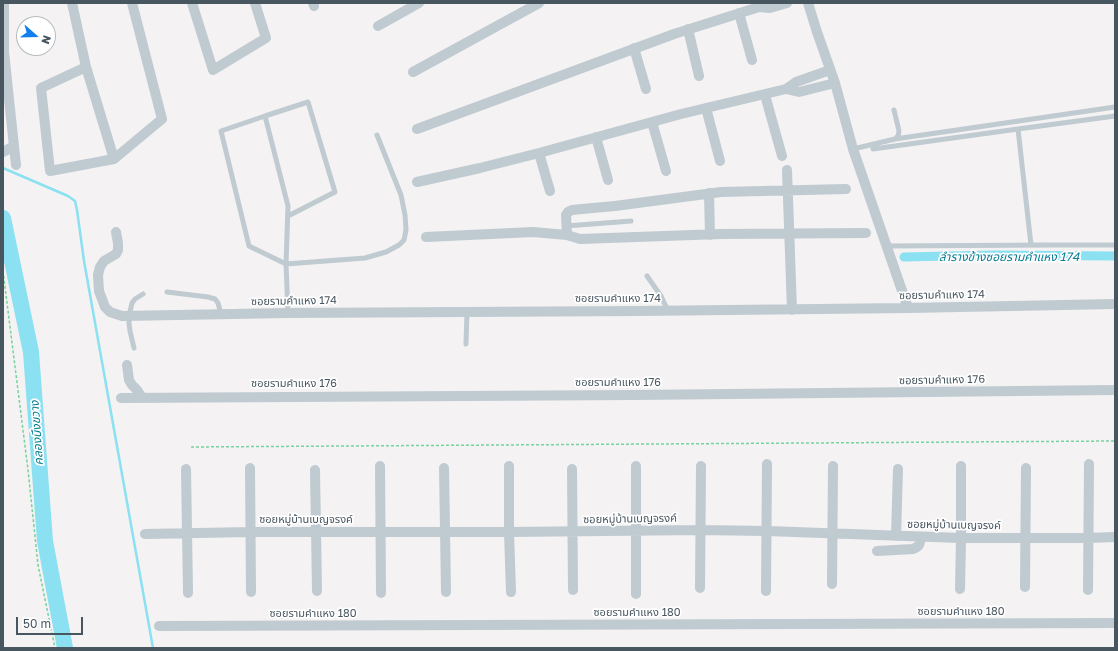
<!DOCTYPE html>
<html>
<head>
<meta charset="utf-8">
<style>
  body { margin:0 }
  #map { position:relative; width:1118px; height:651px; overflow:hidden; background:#f4f2f2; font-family:"Golos Text",sans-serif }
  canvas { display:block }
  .frame { position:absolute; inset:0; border:4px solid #485660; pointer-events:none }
  .north { position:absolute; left:16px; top:16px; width:40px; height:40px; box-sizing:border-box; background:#fff; border:1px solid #b6bbbf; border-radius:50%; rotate:110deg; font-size:11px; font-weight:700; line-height:16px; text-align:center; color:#485660 }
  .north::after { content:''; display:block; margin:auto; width:14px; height:18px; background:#127fee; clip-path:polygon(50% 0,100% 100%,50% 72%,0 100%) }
  .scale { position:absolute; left:16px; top:617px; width:67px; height:18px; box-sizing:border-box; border:2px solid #485660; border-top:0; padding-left:5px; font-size:12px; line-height:14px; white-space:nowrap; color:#485660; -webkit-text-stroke:3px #fff; paint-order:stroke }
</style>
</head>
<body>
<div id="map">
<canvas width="1118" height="651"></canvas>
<div class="frame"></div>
<div class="north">N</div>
<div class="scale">50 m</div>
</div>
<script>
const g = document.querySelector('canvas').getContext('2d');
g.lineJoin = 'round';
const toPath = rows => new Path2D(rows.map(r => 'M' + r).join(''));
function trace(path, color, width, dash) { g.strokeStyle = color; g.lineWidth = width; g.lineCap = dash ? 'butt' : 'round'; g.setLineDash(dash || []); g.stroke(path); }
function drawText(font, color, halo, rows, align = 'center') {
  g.font = font + ' "Golos Text","Noto Sans Thai",sans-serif'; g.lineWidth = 3.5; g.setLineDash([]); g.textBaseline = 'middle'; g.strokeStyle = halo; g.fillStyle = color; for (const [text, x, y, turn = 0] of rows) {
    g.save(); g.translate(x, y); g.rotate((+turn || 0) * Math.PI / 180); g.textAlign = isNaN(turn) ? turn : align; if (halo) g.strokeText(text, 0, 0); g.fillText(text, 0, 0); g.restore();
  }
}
trace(toPath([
  [3,168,68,196,75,201,77,210,84,261,153,648]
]), '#8be1f1', 2.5);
trace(toPath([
  [904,257,995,255,1115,256]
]), '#8be1f1', 9);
trace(toPath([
  [3,218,31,352,45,541,65,648]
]), '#8be1f1', 16);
trace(toPath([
  [3,271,28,470,38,565,55,648],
  [191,447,1115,441]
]), '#76d29f', 1.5, [3, 2]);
trace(toPath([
  [265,116,288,206,286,264,249,246,221,131,265,116],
  [265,116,308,102,335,192,288,216],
  [895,139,1115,107],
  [853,149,895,139,898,136,899,131,894,110],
  [873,149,1018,129],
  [566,226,631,221],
  [1031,245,1018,129,1115,116],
  [886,246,1051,245,1115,245],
  [647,276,661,296,668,311],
  [167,292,208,297,215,299,218,303,221,314],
  [288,313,286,264,365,258,386,252,399,245,404,240,406,230,405,215,401,195,377,135],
  [466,344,467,312],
  [134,348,130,331,129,323,129,316,132,303,135,299,143,294]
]), '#bfcad1', 5);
trace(toPath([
  [4,3,4,52,16,165],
  [72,3,86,67,114,159],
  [192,3,213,70,266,38,255,3],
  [313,3,314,6],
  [808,3,817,32,835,83,853,149,908,308],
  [759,7,770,8,787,3],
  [739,13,752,60],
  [378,26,419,3],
  [688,29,699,76],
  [634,48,646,89],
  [86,67,41,88,50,171,114,159,162,119,132,3],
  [413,72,539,3],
  [786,89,799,92,835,83],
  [765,95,782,156],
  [706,108,720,161],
  [652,122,666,171],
  [417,129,674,34,759,7,763,3],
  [596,137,608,180],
  [3,152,14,146],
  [539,153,550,191],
  [787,170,792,310],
  [417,182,480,168,539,153,681,114,786,89,796,82,830,70],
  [709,193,710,235],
  [116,232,118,243,118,250,116,254,104,261,100,267,98,275,99,291,105,307,110,312,122,316,288,313,638,311,908,308,1115,304],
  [567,235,566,215,568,212,572,210,582,209,615,206,721,192,846,189],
  [426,237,533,232,567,235,580,239,721,234,866,233],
  [127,365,129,380,132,385,137,390,142,398],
  [121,398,634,395,1115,390],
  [380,466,381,593],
  [509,466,509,532,511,592],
  [250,468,251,592],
  [444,468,446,592],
  [186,469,188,593],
  [572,469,573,590],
  [315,470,317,591],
  [145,534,250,532,509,532,700,530,767,531,961,538,1088,538,1115,537],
  [896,536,898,469],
  [877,551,913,549,917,547,919,545,920,542,921,537],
  [832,584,833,466],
  [1025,587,1026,468],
  [700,588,701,466],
  [960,589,961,538,961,466],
  [1088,590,1089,464],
  [766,591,767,464],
  [636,594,636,466],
  [159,626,1115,623]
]), '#bfcad1', 10);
drawText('11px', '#485660', '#fff', [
  ["ซอยรามคำแหง 174",942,295,-1],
  ["ซอยรามคำแหง 174",618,299],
  ["ซอยรามคำแหง 174",294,301,-1],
  ["ซอยรามคำแหง 176",942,380,-1],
  ["ซอยรามคำแหง 176",618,383],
  ["ซอยรามคำแหง 176",294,384],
  ["ซอยหมู่บ้านเบญจรงค์",630,519,-1],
  ["ซอยหมู่บ้านเบญจรงค์",306,520],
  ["ซอยหมู่บ้านเบญจรงค์",954,525,1],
  ["ซอยรามคำแหง 180",961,612],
  ["ซอยรามคำแหง 180",637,613],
  ["ซอยรามคำแหง 180",313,614]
]);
drawText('italic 12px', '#087f95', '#fff', [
  ["ลำรางข้างซอยรามคำแหง 174",1009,257],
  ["คลองบึงขวาง",37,433,-94]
]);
</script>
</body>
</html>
